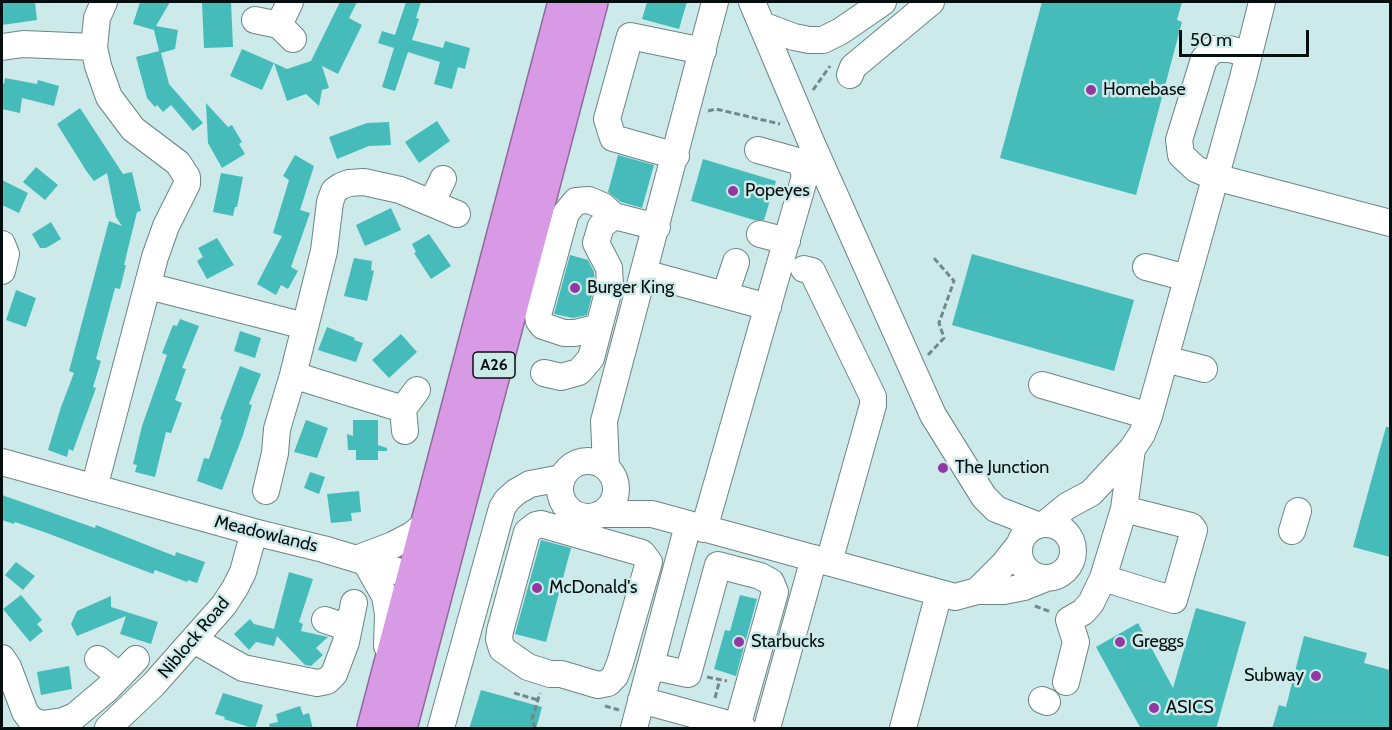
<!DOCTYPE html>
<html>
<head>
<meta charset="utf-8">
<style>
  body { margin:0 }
  #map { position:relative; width:1392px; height:730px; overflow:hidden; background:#cdeaea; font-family:Cabin,sans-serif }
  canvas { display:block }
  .frame { position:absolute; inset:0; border:3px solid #060f0f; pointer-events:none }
  .scale { position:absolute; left:1179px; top:30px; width:130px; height:27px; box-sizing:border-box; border:3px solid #060f0f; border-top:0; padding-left:8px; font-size:18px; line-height:21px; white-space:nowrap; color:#060f0f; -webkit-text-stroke:4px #cdeaea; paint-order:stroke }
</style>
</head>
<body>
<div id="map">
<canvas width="1392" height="730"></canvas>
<div class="frame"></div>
<div class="scale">50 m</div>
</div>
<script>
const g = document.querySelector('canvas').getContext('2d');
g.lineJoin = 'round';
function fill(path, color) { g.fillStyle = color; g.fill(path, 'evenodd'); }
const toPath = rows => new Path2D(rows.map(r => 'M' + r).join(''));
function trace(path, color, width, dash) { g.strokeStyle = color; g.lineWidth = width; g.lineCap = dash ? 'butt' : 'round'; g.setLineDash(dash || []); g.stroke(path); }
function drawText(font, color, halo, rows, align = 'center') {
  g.font = font + ' Cabin,sans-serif'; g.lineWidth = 5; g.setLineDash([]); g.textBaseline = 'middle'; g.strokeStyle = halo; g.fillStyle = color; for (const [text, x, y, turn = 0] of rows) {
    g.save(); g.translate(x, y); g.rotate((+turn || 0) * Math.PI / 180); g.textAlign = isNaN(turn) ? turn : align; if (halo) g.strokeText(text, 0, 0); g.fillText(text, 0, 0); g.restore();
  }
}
fill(toPath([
  [2,2,35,2,37,20,2,25],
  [140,2,170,2,156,26,178,30,175,49,161,53,169,84,203,123,193,131,171,105,163,112,157,105,155,107,147,98,136,57,159,51,154,30,133,24],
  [202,2,231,2,233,47,204,48],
  [340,2,357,2,349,18,362,25,338,74,322,66,329,88,322,90,319,106,306,94,287,101,274,63,287,69,311,61],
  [406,2,421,2,416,18,419,19,412,40,443,48,445,41,470,48,465,69,458,67,452,89,434,84,440,62,408,52,395,91,382,87,394,48,378,43,382,31,395,35],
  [647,2,687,2,679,29,642,19],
  [1042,2,1182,2,1177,20,1182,22,1136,195,1000,158],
  [242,49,274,63,262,90,230,76],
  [5,78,37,84,38,80,59,86,54,106,22,98,20,113,2,109,2,83,4,84],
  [206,103,228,127,232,125,242,142,239,144,245,154,222,168,208,143],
  [80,108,123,174,132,172,141,211,137,212,124,265,126,265,120,289,115,288,96,359,101,361,93,387,96,388,73,451,69,449,67,457,48,450,61,407,74,373,69,371,109,221,122,226,116,217,107,173,94,181,87,172,57,124],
  [437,121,450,141,419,163,405,142],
  [389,122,391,145,369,146,337,159,329,137,367,123],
  [295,155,314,166,300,210,310,213,291,267,298,271,288,289,281,285,276,295,257,284,282,236,273,233,289,180,283,176],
  [618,155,654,165,642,208,621,202,608,192],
  [703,159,776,181,764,220,754,220,691,201],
  [36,167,58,185,45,200,23,182],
  [221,173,243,177,237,207,235,207,233,216,213,212],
  [2,180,28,193,19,213,2,205],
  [391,208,401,230,365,246,356,225],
  [51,222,61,239,46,248,40,248,32,234],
  [429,234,451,266,431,279,414,253,416,252,412,244],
  [217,238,234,265,207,279,197,261,203,257,198,248],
  [972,254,1134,300,1114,371,952,325],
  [570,255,588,260,594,272,595,284,587,315,573,318,554,314],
  [354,258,372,261,371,270,374,271,367,301,344,296],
  [16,290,36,298,26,327,6,320],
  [180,319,199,326,182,368,186,369,175,400,182,403,171,433,166,432,155,477,135,472,137,465,133,464,142,426,167,355,162,353,173,325,177,326],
  [327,327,355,338,354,340,363,343,356,362,318,350],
  [240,331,261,338,255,358,234,351],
  [401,334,417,352,389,378,372,360],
  [240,366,261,374,249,404,252,405,243,435,222,490,197,481,204,458,209,459,222,420,220,419],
  [306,420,328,428,317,458,294,452],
  [353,420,378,420,378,445,387,448,387,451,378,451,378,460,356,460,356,450,348,450,347,434,353,436],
  [1386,427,1390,427,1390,557,1353,547],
  [310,472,325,477,319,494,304,488],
  [359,491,361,512,351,513,352,521,331,523,327,494],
  [2,495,95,528,96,525,167,553,175,556,176,552,205,562,197,583,188,580,187,582,155,570,153,574,47,533,15,522,14,524,2,520],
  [541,540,571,548,546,642,515,634],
  [16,562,35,576,23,590,5,575],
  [289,572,313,579,299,622,303,624,301,631,328,637,316,648,323,655,311,666,305,665,277,636,274,646,256,642,249,650,234,634,250,619,254,624,274,629],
  [21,595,42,620,37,624,43,631,30,642,3,609],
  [740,595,757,599,736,676,714,669,725,630,730,631],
  [111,596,111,607,158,622,151,644,120,634,126,616,77,636,71,624,77,611],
  [1196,608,1246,622,1216,729,1141,729,1096,647,1138,623,1173,688],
  [1304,636,1367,653,1364,663,1390,670,1390,729,1272,729,1279,705,1286,707],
  [69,666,72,689,41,695,37,672],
  [481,690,542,707,536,729,469,729],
  [223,693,263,705,255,729,224,719,225,717,215,714],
  [300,706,303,715,309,713,313,729,270,729,269,724,278,722,276,714]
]), '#45bbba');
const minor = toPath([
  [752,2,812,144,933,415,984,497,996,509,1037,525],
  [255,20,279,25,293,39],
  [279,25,290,2],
  [762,25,794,37,809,40,823,40,841,31,883,2],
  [2,47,23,44,94,47],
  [1249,54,1229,49,1214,49,1204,59,1179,140,1181,155,1196,169,1215,177,1390,223],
  [850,75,853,67,931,2],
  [676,156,613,138,607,119,630,36,703,51],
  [432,202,443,179],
  [760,234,787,241],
  [2,244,6,254,2,271],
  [1146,267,1187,278],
  [804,269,812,271,873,397,873,405,829,562],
  [644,273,768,307],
  [148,286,305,326],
  [725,295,736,262],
  [599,327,575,333,564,333,543,326,539,321,538,315,566,213,576,201,589,200,603,206,614,216],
  [1165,359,1204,369],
  [544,373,561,377,579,372,591,358,610,285,609,268,596,243,601,226,614,216,657,227],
  [293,375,403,409],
  [1042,385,1149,416],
  [405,431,403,409,417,390],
  '560 489a28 28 0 1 1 56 0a28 28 0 1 1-56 0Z',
  [2,462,254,532,323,549,430,581],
  [606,467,604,421,715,2],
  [94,488,155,257,166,226,187,184,187,177,178,163,133,129,109,97,98,66,94,47,97,18,104,2],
  [266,491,275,453,277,429,293,375,324,251,330,202,334,191,341,186,349,183,364,182,400,190,457,214],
  [600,514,652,514,955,597,977,591,1004,591,1024,587,1044,579],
  '1019 551a27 27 0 1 1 54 0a27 27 0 1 1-54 0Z',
  [541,524,642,553,649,562,620,663,615,676,608,683,598,685,561,674,550,674,528,667,502,649,499,639,500,631,527,532,536,525,541,524],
  [1045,524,1067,506,1091,493,1132,449,1142,434,1149,416,1243,78,1262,2],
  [704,529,805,176,801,162,758,150],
  [1292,531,1298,511],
  [356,559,393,545,412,535,428,522],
  [365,561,385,596,388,614,387,646],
  [1103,578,1174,600,1194,530,1191,526,1124,509],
  [977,591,1004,564,1019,545],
  [325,620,349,628],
  [194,640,243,668,317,683,327,681,334,674,346,642,354,603],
  [2,658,8,667,25,712,31,720,42,724,63,721,75,716,107,689,136,659],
  [98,659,120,676],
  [651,666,688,674,718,565,760,576,771,582,775,592,737,727],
  [1066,682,1076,642,1069,620,1083,612,1091,603,1103,578,1124,509,1132,449],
  [641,700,743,728],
  [1042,700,1047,702],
  [108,728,154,684,224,605,235,588,243,572,254,532],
  [441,728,502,508,507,500,516,492,530,484,562,478],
  [634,728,688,525],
  [767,728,814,558],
  [903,728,939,593]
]);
const highway = toPath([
  [374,728,565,2],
  [400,728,591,2]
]);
trace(minor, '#6a8584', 28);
trace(highway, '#8f699a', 36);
trace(toPath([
  [813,90,830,66],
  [708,111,716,109,780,124],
  [928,355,944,338,939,323,954,281,932,256],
  [1035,606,1051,612],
  [707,677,727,681],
  [514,693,538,700],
  [715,698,720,679],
  [605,706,619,710],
  [535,728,532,719,540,693]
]), '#748888', 3, [6, 3]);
trace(minor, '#fff', 26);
trace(highway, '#d99ae5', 33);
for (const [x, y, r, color] of [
  [1091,90,6,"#9138a3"],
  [733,191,6,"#9138a3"],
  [575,288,6,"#9138a3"],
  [943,468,6,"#9138a3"],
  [537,588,6,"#9138a3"],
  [739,642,6,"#9138a3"],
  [1120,642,6,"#9138a3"],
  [1316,676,6,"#9138a3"],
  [1154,708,6,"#9138a3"]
]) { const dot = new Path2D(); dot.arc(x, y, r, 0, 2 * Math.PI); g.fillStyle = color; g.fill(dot); trace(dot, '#cdeaea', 2); }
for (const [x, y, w] of [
  [494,365,42]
]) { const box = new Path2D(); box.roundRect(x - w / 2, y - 13, w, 26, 4.5); g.fillStyle = '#cdeaea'; g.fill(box); trace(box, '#060f0f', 1.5); }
drawText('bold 16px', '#060f0f', null, [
  ["A26",494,365]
]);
drawText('18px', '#060f0f', '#cdeaea', [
  ["Homebase",1103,90],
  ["Popeyes",745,191],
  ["Burger King",587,288],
  ["The Junction",955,468],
  ["McDonald's",549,588],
  ["Starbucks",751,642],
  ["Greggs",1132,642],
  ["Subway",1304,676,"right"],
  ["ASICS",1166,708]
], 'left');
drawText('18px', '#060f0f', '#cdeaea', [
  ["Meadowlands",266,534,14],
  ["Niblock Road",194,638,-50]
]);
</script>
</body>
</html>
